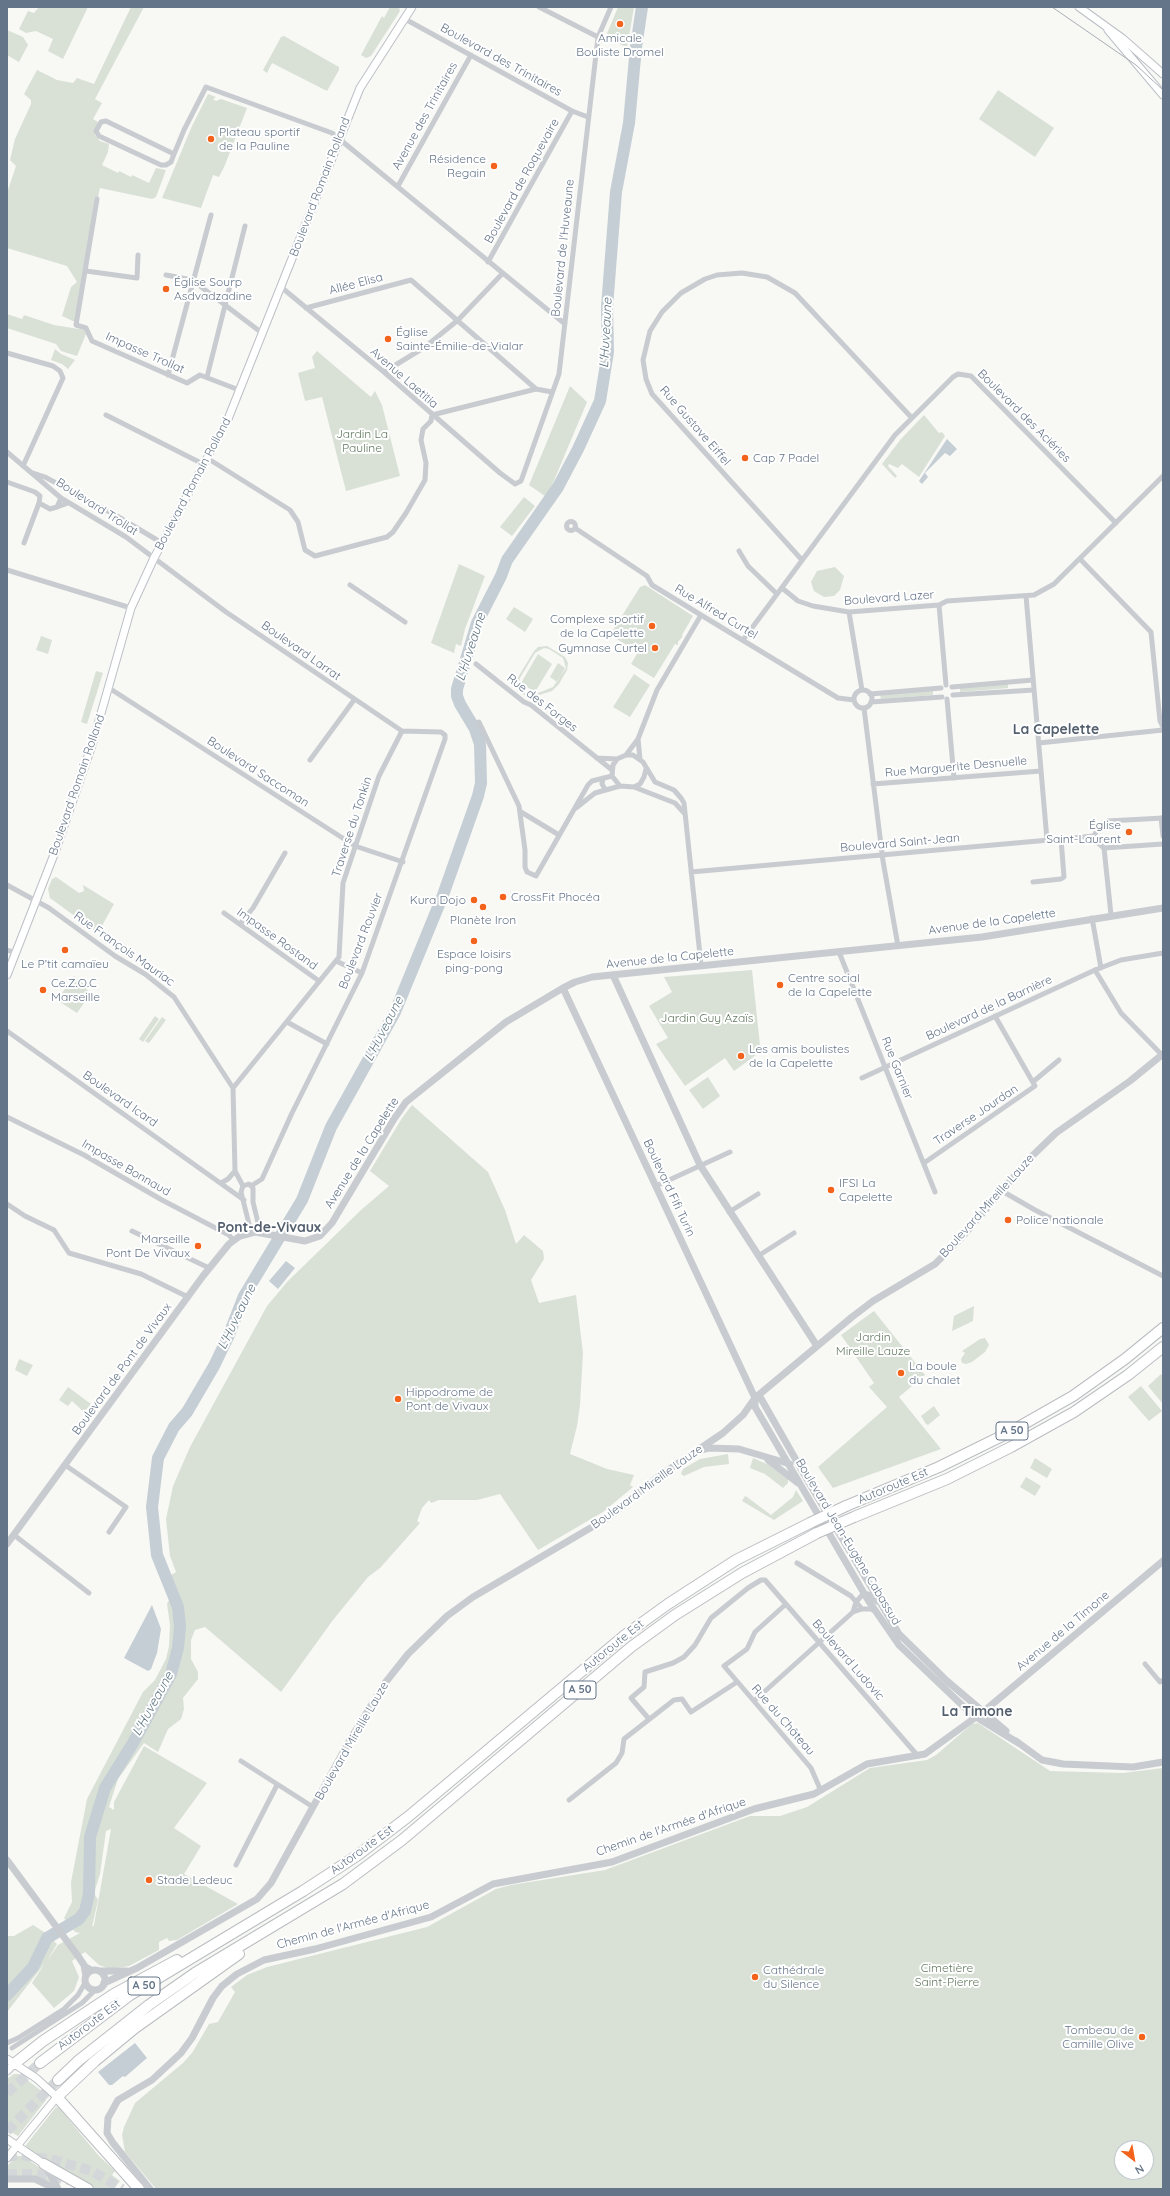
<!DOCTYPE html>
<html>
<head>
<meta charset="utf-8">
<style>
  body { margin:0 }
  #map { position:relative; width:1170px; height:2196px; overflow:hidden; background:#f8f8f5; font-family:Quicksand,sans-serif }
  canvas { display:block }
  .frame { position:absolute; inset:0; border:8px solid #657589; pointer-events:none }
  .north { position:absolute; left:1114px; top:2140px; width:40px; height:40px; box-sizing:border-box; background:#fff; border:1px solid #c1c8d0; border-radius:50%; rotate:149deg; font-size:11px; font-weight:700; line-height:16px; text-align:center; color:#657589 }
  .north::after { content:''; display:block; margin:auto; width:14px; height:18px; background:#f3631b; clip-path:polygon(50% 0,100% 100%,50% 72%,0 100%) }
</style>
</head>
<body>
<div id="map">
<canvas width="1170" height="2196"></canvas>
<div class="frame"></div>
<div class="north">N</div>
</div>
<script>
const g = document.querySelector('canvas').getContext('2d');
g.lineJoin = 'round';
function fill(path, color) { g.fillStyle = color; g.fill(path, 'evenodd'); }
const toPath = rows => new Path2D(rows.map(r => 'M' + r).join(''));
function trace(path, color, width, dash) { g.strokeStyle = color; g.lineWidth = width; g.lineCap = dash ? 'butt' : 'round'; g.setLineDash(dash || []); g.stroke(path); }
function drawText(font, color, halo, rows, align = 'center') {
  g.font = font + ' Quicksand,sans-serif'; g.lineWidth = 4; g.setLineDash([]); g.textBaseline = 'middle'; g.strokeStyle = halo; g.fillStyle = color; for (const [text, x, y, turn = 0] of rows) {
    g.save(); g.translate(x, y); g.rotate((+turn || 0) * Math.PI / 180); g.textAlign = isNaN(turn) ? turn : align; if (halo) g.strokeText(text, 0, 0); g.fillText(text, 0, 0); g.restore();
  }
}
fill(toPath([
  [39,7,88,7,63,59,48,51,53,39,36,31,26,33,19,29,28,11,34,13],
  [131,7,144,7,95,99,102,103,93,119,98,122,95,135,100,141,109,144,108,152,102,165,118,173,119,171,131,177,132,175,149,183,156,168,166,170,156,197,152,199,100,188,98,197,95,197,75,322,62,316,71,287,77,282,67,266,7,248,7,193,16,166,10,160,15,139,31,104,31,100,24,94,37,70,57,80,73,83,77,78,94,84],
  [390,7,399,7,400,11,371,56,366,58,361,55,382,16,384,18],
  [618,7,634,7,627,48,606,36],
  [7,30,23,37,28,45,19,62,7,55],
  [284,36,339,67,339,70,327,91,272,63,267,73,263,70,281,37],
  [998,90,1054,128,1035,157,979,119],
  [208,94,216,97,213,99,216,101,221,99,247,108,225,165,219,177,213,175,201,208,162,198,192,126],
  [7,314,22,319,24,315,54,325,85,330,86,334,77,356,61,351,56,344,7,328],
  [55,349,61,354,75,360,68,369,62,364,51,360],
  [317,351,371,397,375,391,382,405,400,476,346,491,322,397,305,401,298,373,315,368,312,357],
  [570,386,587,402,550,490,545,496,529,485],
  [924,415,939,433,942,432,945,436,919,477,902,464,898,468,889,464,888,466,897,476,895,478,882,464,901,439],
  [524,497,535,506,512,536,500,527],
  [459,564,485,576,465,629,461,646,456,644,454,653,431,643],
  [835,567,844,576,840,590,834,596,824,597,814,591,811,582,817,571],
  [645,585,693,616,682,635,683,636,678,642,678,645,675,644,654,678,631,664,638,652,610,635,640,587],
  [514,607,533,619,525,632,506,619],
  [41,636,52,640,48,654,36,650],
  [547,646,565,657,568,663,567,670,559,684,552,691,533,697,524,695,517,688,517,679,534,651,538,647],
  [544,648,549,649,563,658,566,668,553,687,533,695,525,694,519,687,520,678,535,653],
  [538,654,552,664,535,692,521,683],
  [558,663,565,668,557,682,550,677],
  [96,671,103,673,87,724,81,722],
  [634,674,650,685,630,717,613,707],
  [1008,684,1008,688,960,692,960,688],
  [933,690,933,695,881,699,880,695],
  [56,877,79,893,84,891,83,885,114,904,98,933,50,898,48,889,52,879],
  [752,970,760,1045,763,1050,734,1071,725,1058,685,1086,656,1044,668,1038,649,1006,672,992,664,977],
  [74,976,88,987,86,989,91,993,77,1013,57,1000],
  [155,1016,159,1019,143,1042,139,1039],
  [162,1017,166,1020,149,1043,145,1041],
  [708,1077,720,1096,703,1109,689,1090],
  [412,1105,488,1172,505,1210,516,1244,524,1235,543,1251,544,1259,531,1280,539,1303,576,1295,583,1353,580,1405,577,1426,570,1454,607,1469,634,1475,630,1485,633,1487,603,1512,538,1550,500,1494,477,1500,439,1500,431,1503,429,1500,422,1508,417,1521,420,1523,380,1568,368,1577,333,1620,281,1692,205,1627,195,1630,191,1640,191,1659,198,1672,198,1679,183,1698,184,1709,181,1719,168,1729,158,1752,144,1743,118,1779,109,1807,114,1810,114,1802,144,1746,207,1783,174,1828,201,1846,184,1874,238,1904,177,1940,169,1941,167,1938,159,1942,159,1950,129,1966,110,1969,99,1965,85,1952,72,1961,79,1977,74,1991,54,2008,32,1983,45,1963,7,2012,8,1936,14,1936,33,1925,44,1932,57,1944,47,1961,58,1945,80,1933,75,1932,64,1918,72,1902,71,1882,87,1799,143,1692,155,1680,166,1659,169,1646,170,1625,167,1604,174,1590,171,1575,176,1572,170,1556,166,1519,173,1486,190,1447,267,1306,287,1282,361,1210,389,1186,370,1171,402,1118],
  [111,1829,94,1925,92,1927,98,1900,94,1893,100,1874,106,1831],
  [974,1306,973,1321,952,1331,954,1316],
  [874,1311,925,1375,899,1397,941,1449,833,1488,818,1467,887,1407,869,1387,874,1383,841,1335],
  [985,1338,989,1345,985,1352,972,1362,966,1364,962,1363,961,1359,965,1353,962,1351,980,1339],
  [19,1359,33,1365,27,1376,15,1370],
  [1161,1374,1163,1376,1163,1404,1148,1386],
  [1141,1386,1162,1411,1149,1421,1128,1397],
  [68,1387,91,1404,84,1412,72,1401,68,1406,59,1400],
  [934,1406,940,1415,928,1425,926,1424,921,1416],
  [728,1454,729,1464,704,1467,684,1476,681,1474,683,1469,700,1459],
  [753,1458,769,1465,788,1479,788,1483,783,1488,765,1474,750,1468],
  [1035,1458,1052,1469,1047,1478,1030,1468],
  [1026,1477,1041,1486,1035,1496,1020,1487],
  [796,1490,803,1501,774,1520,742,1501,745,1496,747,1497,771,1515,793,1497],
  [978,1723,1050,1771,1123,1773,1163,1768,1163,2189,156,2189,125,2152,122,2135,124,2127,135,2103,183,2063,192,2053,209,2024,218,2022,235,1992,231,1987,247,1975,267,1967,427,1927,496,1889,511,1885,605,1870,750,1816,780,1816,807,1807,870,1768,927,1760,936,1755,972,1724],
  [1122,2148,1146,2148,1146,2172,1122,2172],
  [14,2074,19,2074,43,2092,46,2100,18,2136,7,2130,7,2079],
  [56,2107,59,2108,99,2156,115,2171,112,2175,120,2181,114,2189,96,2189,27,2149,26,2145],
  [17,2156,23,2156,40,2168,52,2183,7,2177,7,2166]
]), '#d9e1d6');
fill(toPath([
  [947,439,957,449,950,456,945,453,925,473,928,477,922,484,919,481],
  [286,1261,295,1268,278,1289,269,1281],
  [152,1605,161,1629,157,1653,151,1669,148,1671,124,1658],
  [135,2043,147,2058,125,2077,123,2076,112,2085,109,2085,98,2072]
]), '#c4ced4');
trace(toPath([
  [7,1995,33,1967,47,1938,79,1919,85,1911,89,1894,90,1837,105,1788,133,1743,171,1674,178,1648,180,1627,178,1607,157,1555,152,1507,158,1458,174,1427,187,1412,214,1366,228,1337,244,1296,302,1200,331,1127,395,1012,443,895,478,796,481,783,480,744,475,729,460,704,457,696,457,689,477,623,501,576,507,560,558,487,578,449,600,401,608,352,607,307,616,192,629,123,636,47,642,7]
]), '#c4ced4', 12);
trace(toPath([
  [7,2093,40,2063],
  [7,2131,58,2080],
  [7,2157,19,2155,54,2160,92,2171,122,2189],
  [7,2174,35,2174,70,2180]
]), '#d3d7da', 10, [10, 5]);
const secondary = toPath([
  [1079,7,1122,38,1163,74],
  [1108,30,1163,95],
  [7,975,55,852,92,745,131,608,154,558,228,419,360,88,412,7],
  [7,2059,36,2078,57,2097,7,2158],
  [7,2071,14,2064],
  [7,2139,44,2164]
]);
const motorway = toPath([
  [846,1506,939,1467,1008,1433,1073,1396,1125,1359,1163,1328],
  [854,1517,947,1479,1011,1447,1074,1412,1128,1375,1163,1347],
  [40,2063,130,1995,303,1891,358,1855,409,1816,625,1635,668,1604,736,1560,810,1523],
  [14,2064,43,2041,114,1994,177,1960],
  [58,2080,78,2061,149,2005,195,1973,343,1884,402,1840,631,1647,675,1615,742,1573,817,1533],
  [44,2164,88,2189],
  [139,2189,57,2097,95,2061,135,2028,239,1954]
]);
trace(secondary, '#bcc0c6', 9);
trace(motorway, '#babdc1', 12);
trace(toPath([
  [539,7,598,37],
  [405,19,572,111,588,117],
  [174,154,106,121,101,122,96,131,99,136,161,165,166,165,171,162,174,154,177,147,184,130,206,87,332,133,565,324],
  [398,186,471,55],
  [97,199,76,325,86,328,92,341,187,383,200,375,239,390],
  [488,262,572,111],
  [86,271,137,278,138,255],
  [166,275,192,280,262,333],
  [281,287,384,372,500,473,515,484,521,481,559,374,598,37,611,7],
  [306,308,411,280,536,389],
  [7,353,53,366,60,371,63,378,23,466],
  [384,372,425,347,458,320,502,274],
  [168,375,211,215],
  [207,377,245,226],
  [106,415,203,464],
  [7,452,61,498,126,537,226,612,402,731,441,732,445,735,445,739,362,973,292,1113,262,1179,251,1186],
  [207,458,290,510,298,522,305,550,315,556,387,537,393,532,406,513,425,480,426,463,421,440,423,429,431,421,432,415,536,389,552,392],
  [33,473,45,477,117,516,162,543],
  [7,482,35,492,40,496,39,503],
  [61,498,57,507,68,503],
  '566.5 526a4.5 4.5 0 1 1 9 0a4.5 4.5 0 1 1-9 0Z',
  [575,528,647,576,652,585,701,615,838,698,854,700],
  [24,543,39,503,50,509,57,507],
  [739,551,748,566,777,594],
  [1080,559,1151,632,1160,721,1163,727],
  [802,560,652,394,646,379,643,360,650,331,662,312,681,293,705,279,717,275,742,273,767,277,795,293,911,417],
  [7,570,131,608],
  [350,585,405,622],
  [782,588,798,601,813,606,849,612,939,605,947,601,1034,595,1054,584,1163,476],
  [1026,596,1047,840],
  [939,605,946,685],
  [849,612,862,690],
  [743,640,895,435,953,377,958,374,971,376,1116,523],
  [476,664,524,702,531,705,612,770],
  [952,687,1033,680],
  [109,688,355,846,403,862],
  '854 699a9 9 0 1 1 18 0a9 9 0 1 1-18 0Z',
  [870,694,941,688],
  [953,695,1034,690],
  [947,699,954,778],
  [871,702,942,697],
  [864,708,883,861,898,946],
  [479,722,519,806,525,850,525,867,527,872,536,876,588,785,592,781,612,776],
  [638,739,640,759],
  [1039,743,1163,730],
  [626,755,638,739,657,690,701,615],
  [597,758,617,759],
  [310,760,354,700],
  [646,769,644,777,640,784,634,787,620,786,612,776,613,765,617,759,626,755,633,755,643,762,655,782,674,790,681,798,684,803,701,965],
  [603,778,602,784,605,789],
  [873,784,1041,771],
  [634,787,675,803,685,814],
  [576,808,595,793,620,786],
  [521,812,559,835],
  [1161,818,1163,836],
  [1094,836,1100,824,1108,821,1163,818],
  [1094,836,1097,842,1104,848],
  [1104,848,1111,915],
  [1104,848,1163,844],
  [691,872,1094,836],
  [1033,882,1061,879,1064,877,1061,839],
  [7,885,49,908,115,956,145,974,174,997,233,1088,235,1171,243,1186],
  [224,913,319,981],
  [1092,918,1101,968],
  [240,924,253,908,285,853],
  [7,950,16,953],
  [839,952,935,1192],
  [336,961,362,973],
  [1095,970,1121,1013,1162,1055],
  [287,1022,327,1044],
  [7,1031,244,1200],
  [862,1078,1095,970,1121,960,1163,953],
  [1034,1081,1059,1060],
  [233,1088,339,957,343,883,379,776,402,731],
  [7,1117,84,1155,162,1200,229,1235,233,1240],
  [924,1163,1035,1086,995,1016],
  [221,1183,228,1179,235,1171],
  [243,1186,249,1184,253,1188,253,1202,260,1231],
  [243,1186,241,1192,251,1232],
  [656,1186,730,1152],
  [1002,1191,1035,1210,1163,1276],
  [7,1204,25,1216,54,1230,69,1253,141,1274,188,1297],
  [729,1212,758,1194],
  [132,1231,209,1268],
  [758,1256,794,1233],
  [65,1465,126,1507,109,1532],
  [14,1535,89,1593],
  [797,1563,851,1596,862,1609],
  [786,1604,755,1632,747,1649,724,1666,811,1768,821,1791],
  [853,1612,856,1602,864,1593,871,1595,877,1602],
  [1145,1664,1160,1682,1163,1680],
  [754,1701,853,1612,862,1609,871,1609,875,1611],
  [649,1719,631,1698,644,1687,645,1672,673,1663,684,1657,695,1645,711,1618,748,1588,761,1580,765,1580,918,1756],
  [241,1761,313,1807],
  [569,1800,616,1763,622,1753,624,1739,674,1700,682,1699,691,1712,737,1682],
  [236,1865,277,1785],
  [84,1965,93,1970],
  [7,2043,18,2038,64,2009,78,1995,85,1983],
  [12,2048,82,2003,95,1990]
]), '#c8cbcf', 5);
trace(toPath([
  [613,975,700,1165,817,1346],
  [563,988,755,1398,755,1407,868,1600,899,1645,963,1706,976,1717,1020,1744],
  [759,1395,808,1481,899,1634,947,1681,1006,1731],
  [701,1450,709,1448,739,1449,790,1464],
  [768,1460,798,1483],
  [7,1544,203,1276,229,1244,240,1236,255,1232,305,1241,320,1236,332,1223,394,1119,406,1102,506,1022,563,988,575,982,592,977,982,937,1163,908],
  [1016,1741,1042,1760,1063,1764,1133,1767,1163,1762],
  [7,1860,78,1956,84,1965,86,1976],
  '85 1980a10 10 0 1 1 20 0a10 10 0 1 1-20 0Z',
  [100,1971,127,1971],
  [104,1983,137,1968,257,1899,271,1883,351,1738,385,1683,408,1654,447,1616,473,1597,609,1517,658,1477,723,1433,743,1415,755,1398,852,1317,873,1301,935,1264,963,1236,1029,1159,1056,1133,1130,1081,1163,1054],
  [45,2165,58,2189],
  [7,2179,35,2179,56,2189],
  [150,2189,113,2143,107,2133,108,2118,118,2100,152,2080,181,2053,192,2038,213,1998,222,1986,237,1974,264,1960,315,1949,431,1917,493,1884,612,1862,754,1809,814,1794,867,1764,925,1754,983,1712,1163,1561]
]), '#c8cbcf', 7);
trace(secondary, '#fff', 7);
trace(motorway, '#fff', 10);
trace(toPath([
  [1052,7,1136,65,1163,90]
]), '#a8adb4', 1);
const motorwayBridge = toPath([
  [810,1523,846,1506],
  [817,1533,854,1517]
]);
trace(motorwayBridge, '#babdc1', 12, []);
trace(motorwayBridge, '#fff', 10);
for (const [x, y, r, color] of [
  [620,24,4,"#f3631b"],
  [211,139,4,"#f3631b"],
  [494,166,4,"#f3631b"],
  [166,289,4,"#f3631b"],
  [388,339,4,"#f3631b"],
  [745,458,4,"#f3631b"],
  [652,626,4,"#f3631b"],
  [655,648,4,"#f3631b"],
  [1129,832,4,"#f3631b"],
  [503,897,4,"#f3631b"],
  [474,900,4,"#f3631b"],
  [483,907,4,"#f3631b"],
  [474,941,4,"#f3631b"],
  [65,950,4,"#f3631b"],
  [780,985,4,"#f3631b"],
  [43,990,4,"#f3631b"],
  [741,1056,4,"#f3631b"],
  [831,1190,4,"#f3631b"],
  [1008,1220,4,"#f3631b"],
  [198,1246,4,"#f3631b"],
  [901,1373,4,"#f3631b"],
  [398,1399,4,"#f3631b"],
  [149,1880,4,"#f3631b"],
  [755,1977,4,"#f3631b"],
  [1142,2037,4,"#f3631b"]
]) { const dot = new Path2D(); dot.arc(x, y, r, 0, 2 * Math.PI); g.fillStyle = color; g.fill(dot); trace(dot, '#fff', 1.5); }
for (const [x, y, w] of [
  [1012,1431,32],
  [580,1690,32],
  [144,1986,32]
]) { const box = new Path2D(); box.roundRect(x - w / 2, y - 9, w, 18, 3); g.fillStyle = '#fff'; g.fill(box); trace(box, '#657589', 1); }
drawText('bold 11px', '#657589', null, [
  ["A 50",1012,1431],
  ["A 50",580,1690],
  ["A 50",144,1986]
]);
drawText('12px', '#657589', '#fff', [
  ["Amicale",620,38,"center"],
  ["Bouliste Dromel",620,52,"center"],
  ["Plateau sportif",219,132],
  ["de la Pauline",219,146],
  ["Résidence",486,159,"right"],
  ["Regain",486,173,"right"],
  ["Église Sourp",174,282],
  ["Asdvadzadine",174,296],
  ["Église",396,332],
  ["Sainte-Émilie-de-Vialar",396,346],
  ["Cap 7 Padel",753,458],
  ["Complexe sportif",644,619,"right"],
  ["de la Capelette",644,633,"right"],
  ["Gymnase Curtel",647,648,"right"],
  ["Église",1121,825,"right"],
  ["Saint-Laurent",1121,839,"right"],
  ["CrossFit Phocéa",511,897],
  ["Kura Dojo",466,900,"right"],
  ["Planète Iron",483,920,"center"],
  ["Espace loisirs",474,954,"center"],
  ["ping-pong",474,968,"center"],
  ["Le P’tit camaïeu",65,964,"center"],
  ["Centre social",788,978],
  ["de la Capelette",788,992],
  ["Ce.Z.O.C",51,983],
  ["Marseille",51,997],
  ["Les amis boulistes",749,1049],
  ["de la Capelette",749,1063],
  ["IFSI La",839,1183],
  ["Capelette",839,1197],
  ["Police nationale",1016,1220],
  ["Marseille",190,1239,"right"],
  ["Pont De Vivaux",190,1253,"right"],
  ["La boule",909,1366],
  ["du chalet",909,1380],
  ["Hippodrome de",406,1392],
  ["Pont de Vivaux",406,1406],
  ["Stade Ledeuc",157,1880],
  ["Cathédrale",763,1970],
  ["du Silence",763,1984],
  ["Tombeau de",1134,2030,"right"],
  ["Camille Olive",1134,2044,"right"]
], 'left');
drawText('12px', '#657589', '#fff', [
  ["Boulevard des Trinitaires",501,60,29],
  ["Avenue des Trinitaires",425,116,-61],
  ["Boulevard de Roquevaire",522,181,-61],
  ["Boulevard Romain Rolland",320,187,-69],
  ["Boulevard de l'Huveaune",563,248,-84],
  ["Allée Elisa",356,284,-15],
  ["Impasse Trollat",145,353,24],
  ["Avenue Laetitia",404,378,41],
  ["Boulevard des Aciéries",1024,416,45],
  ["Rue Gustave Eiffel",695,426,49],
  ["Boulevard Romain Rolland",193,484,-62],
  ["Boulevard Trollat",97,507,33],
  ["Boulevard Lazer",889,598,-4],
  ["Rue Alfred Curtel",716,612,31],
  ["Boulevard Larrat",301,651,35],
  ["Rue des Forges",542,703,38],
  ["Rue Marguerite Desnuelle",956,767,-5],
  ["Boulevard Saccoman",258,772,33],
  ["Boulevard Romain Rolland",77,785,-71],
  ["Traverse du Tonkin",352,827,-72],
  ["Boulevard Saint-Jean",900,843,-5],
  ["Avenue de la Capelette",992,922,-8],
  ["Impasse Rostand",277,939,36],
  ["Boulevard Rouvier",361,941,-69],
  ["Rue François Mauriac",124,949,35],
  ["Avenue de la Capelette",670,958,-6],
  ["Boulevard de la Barnière",989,1008,-25],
  ["Rue Garnier",897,1068,68],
  ["Boulevard Icard",120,1099,35],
  ["Traverse Jourdan",976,1115,-34],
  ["Avenue de la Capelette",362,1153,-58],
  ["Impasse Bonnaud",126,1168,30],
  ["Boulevard Fifi Turin",669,1188,65],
  ["Boulevard Mireille Lauze",987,1206,-48],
  ["Boulevard de Pont de Vivaux",122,1369,-54],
  ["Autoroute Est",893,1486,-23],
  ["Boulevard Mireille Lauze",647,1487,-36],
  ["Boulevard Jean-Eugène Cabassud",848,1542,59],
  ["Avenue de la Timone",1063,1631,-40],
  ["Autoroute Est",613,1646,-39],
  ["Boulevard Ludovic",848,1660,49],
  ["Rue du Château",783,1720,49],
  ["Boulevard Mireille Lauze",352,1741,-60],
  ["Chemin de l'Armée d'Afrique",671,1827,-19],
  ["Autoroute Est",362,1850,-36],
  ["Chemin de l'Armée d'Afrique",353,1925,-15],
  ["Autoroute Est",89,2025,-37]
]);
drawText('12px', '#637a60', '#fff', [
  ["Jardin La",362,434],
  ["Pauline",362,448],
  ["Jardin Guy Azaïs",707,1018],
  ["Jardin",873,1337],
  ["Mireille Lauze",873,1351],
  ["Cimetière",947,1968],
  ["Saint-Pierre",947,1982]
]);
drawText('italic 13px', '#607784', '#fff', [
  ["L'Huveaune",606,333,-87],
  ["L'Huveaune",471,647,-72],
  ["L'Huveaune",384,1029,-63],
  ["L'Huveaune",237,1317,-64],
  ["L'Huveaune",153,1704,-61]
]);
drawText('bold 14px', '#535f6d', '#fff', [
  ["La Capelette",1056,730],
  ["Pont-de-Vivaux",269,1228],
  ["La Timone",977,1712]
]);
</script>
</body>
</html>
